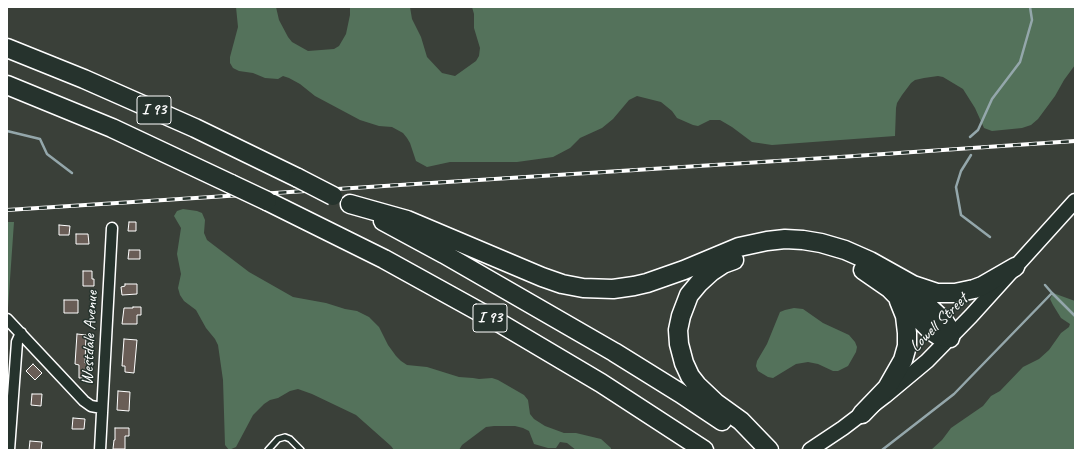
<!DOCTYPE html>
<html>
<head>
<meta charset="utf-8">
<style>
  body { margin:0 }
  #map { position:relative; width:1082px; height:457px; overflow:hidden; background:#3a4039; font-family:Caveat,sans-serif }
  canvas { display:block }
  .frame { position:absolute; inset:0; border:8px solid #fff; pointer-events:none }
</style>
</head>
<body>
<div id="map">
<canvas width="1082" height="457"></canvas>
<div class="frame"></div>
</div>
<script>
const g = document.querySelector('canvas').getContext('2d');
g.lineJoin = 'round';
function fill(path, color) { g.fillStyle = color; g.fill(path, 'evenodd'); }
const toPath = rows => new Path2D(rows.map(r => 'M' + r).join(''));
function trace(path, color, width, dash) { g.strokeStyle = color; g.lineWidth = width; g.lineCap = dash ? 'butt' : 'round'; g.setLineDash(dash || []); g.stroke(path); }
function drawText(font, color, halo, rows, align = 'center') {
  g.font = font + ' Caveat,sans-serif'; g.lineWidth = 3; g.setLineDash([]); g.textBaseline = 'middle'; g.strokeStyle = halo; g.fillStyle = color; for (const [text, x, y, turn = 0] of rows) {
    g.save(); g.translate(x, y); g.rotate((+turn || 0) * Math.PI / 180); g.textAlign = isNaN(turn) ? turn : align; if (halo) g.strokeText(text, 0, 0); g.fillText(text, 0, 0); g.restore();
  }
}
fill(toPath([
  [236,7,276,7,279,20,288,37,292,42,308,51,334,49,339,46,346,34,350,15,350,7,410,7,412,19,421,37,427,57,442,73,455,76,476,61,479,56,480,48,474,28,474,14,472,7,1075,7,1075,65,1064,80,1055,96,1038,119,1031,125,1022,128,992,131,984,128,975,108,963,89,943,77,938,76,924,78,915,80,911,83,902,95,897,103,896,108,895,136,772,145,752,142,732,127,720,120,710,120,698,126,693,125,677,118,672,111,661,102,637,96,629,100,613,119,602,128,580,138,570,148,553,157,517,162,450,162,427,167,416,161,410,143,407,138,403,133,392,127,379,126,360,120,315,96,300,84,289,78,283,76,278,79,265,78,253,73,239,71,233,68,230,63,230,57,238,27],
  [183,209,197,211,202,213,205,220,204,233,207,240,249,272,293,297,326,303,345,309,357,311,369,317,379,327,388,345,396,356,401,361,407,365,427,367,459,377,473,378,479,379,492,378,498,380,524,395,528,400,530,414,534,419,545,426,564,433,576,433,601,439,611,448,611,450,576,450,567,443,560,442,556,448,548,448,534,444,529,431,523,428,515,426,494,426,486,427,462,445,459,450,394,450,391,446,356,415,312,394,298,389,290,391,278,398,270,400,264,404,253,415,236,447,229,450,225,445,223,380,218,345,215,339,206,328,196,310,184,301,180,295,178,288,181,274,177,254,181,228,174,216,177,211],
  [7,222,14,222,8,308,7,307],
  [1053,293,1075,301,1075,450,931,450,942,440,951,428,983,406,991,396,1000,391,1023,367,1039,359,1049,350,1061,333,1069,327,1070,324,1061,318,1053,305,1050,299],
  [794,308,803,309,823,323,849,335,855,342,857,347,856,352,848,366,838,371,833,371,818,364,808,362,796,364,773,378,768,377,758,371,756,366,757,361,767,344,780,312,785,310]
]), '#54725b');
trace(toPath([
  [7,131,40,139,47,154,72,173],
  [970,137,978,130,992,99,1020,62,1032,20,1030,7],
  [971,155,961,171,956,187,961,215,990,237],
  [1052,293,1075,316],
  [882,450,954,394,1052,293,1045,285]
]), '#94a7ab', 2.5);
const building = toPath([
  [129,222,136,222,136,231,128,231,129,222],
  [59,225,70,226,69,235,59,235,59,225],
  [76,234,88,234,89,244,76,244,76,234],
  [129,250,140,250,140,259,128,259,129,250],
  [83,271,92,271,92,279,94,279,94,286,83,286,83,271],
  [125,284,137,284,137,294,122,295,121,287,125,286,125,284],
  [64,300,78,300,78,313,64,313,64,300],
  [133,307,141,307,141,315,137,315,137,324,122,324,124,308,133,308,133,307],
  [77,334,86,335,85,363,90,364,90,378,79,378,79,365,75,364,77,334],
  [124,339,137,340,134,373,125,372,125,366,122,366,124,339],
  [33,364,42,373,35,380,26,371,33,364],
  [118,391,130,392,129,411,117,410,118,391],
  [32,394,42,394,41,406,31,405,32,394],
  [73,418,85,419,84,429,72,429,73,418],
  [115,428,129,428,129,436,125,436,125,449,113,449,114,440,115,440,115,428],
  [30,441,42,442,41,450,29,450,30,441]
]);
fill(building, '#695d56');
trace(building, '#fff', 1);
const service = toPath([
  [268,450,278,439,285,437,290,439,301,450]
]);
const minor = toPath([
  [7,319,84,401,91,406,102,408],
  [9,450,17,342,21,333],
  [100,450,112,228]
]);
const secondary = toPath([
  [810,450,843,428,885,396,927,361,971,316,1075,201]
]);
const motorway = toPath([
  [7,48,84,79,195,128,298,178],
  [7,85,112,128,231,184],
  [267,201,384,259,498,322,601,383,704,450],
  [350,204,407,220,542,277,562,284,583,288,613,289,634,286,647,283,684,270,739,247,767,241,785,239,803,240,821,243,845,250,870,261,913,285,937,293,955,293,974,289,982,286,1015,267],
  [383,221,444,254,614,352,680,393,722,421],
  [734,260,723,264,711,272,699,283,689,295,681,316,678,330,679,344,684,363,690,376,697,385,716,403,741,421,769,450],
  [863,270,889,288,930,330,939,336,950,338,948,327,944,321,929,307,907,288],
  [862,414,887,388,903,360,907,346,907,333,905,316,899,301]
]);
trace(service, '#fff', 8);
trace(minor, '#fff', 13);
trace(secondary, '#fff', 17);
trace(motorway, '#fff', 21);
trace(service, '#26332d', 5);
trace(minor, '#26332d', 10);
trace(secondary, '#26332d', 14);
trace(motorway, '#26332d', 18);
const rail = toPath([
  [7,210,840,157,1075,141]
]);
trace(rail, '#fff', 4);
trace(rail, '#26332d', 2.5, [8]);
const motorwayBridge = toPath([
  [298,178,333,196],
  [231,184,267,201]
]);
trace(motorwayBridge, '#fff', 21, []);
trace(motorwayBridge, '#26332d', 18);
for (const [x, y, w] of [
  [154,110,34],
  [490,318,34]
]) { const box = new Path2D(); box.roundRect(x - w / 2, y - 14, w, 28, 3); g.fillStyle = '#26332d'; g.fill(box); trace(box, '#fff', 1); }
drawText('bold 16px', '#fff', null, [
  ["I 93",154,110],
  ["I 93",490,318]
]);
drawText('17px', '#fff', '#26332d', [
  ["Lowell Street",939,323,-45],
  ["Westdale Avenue",90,338,-87]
]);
</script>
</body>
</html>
